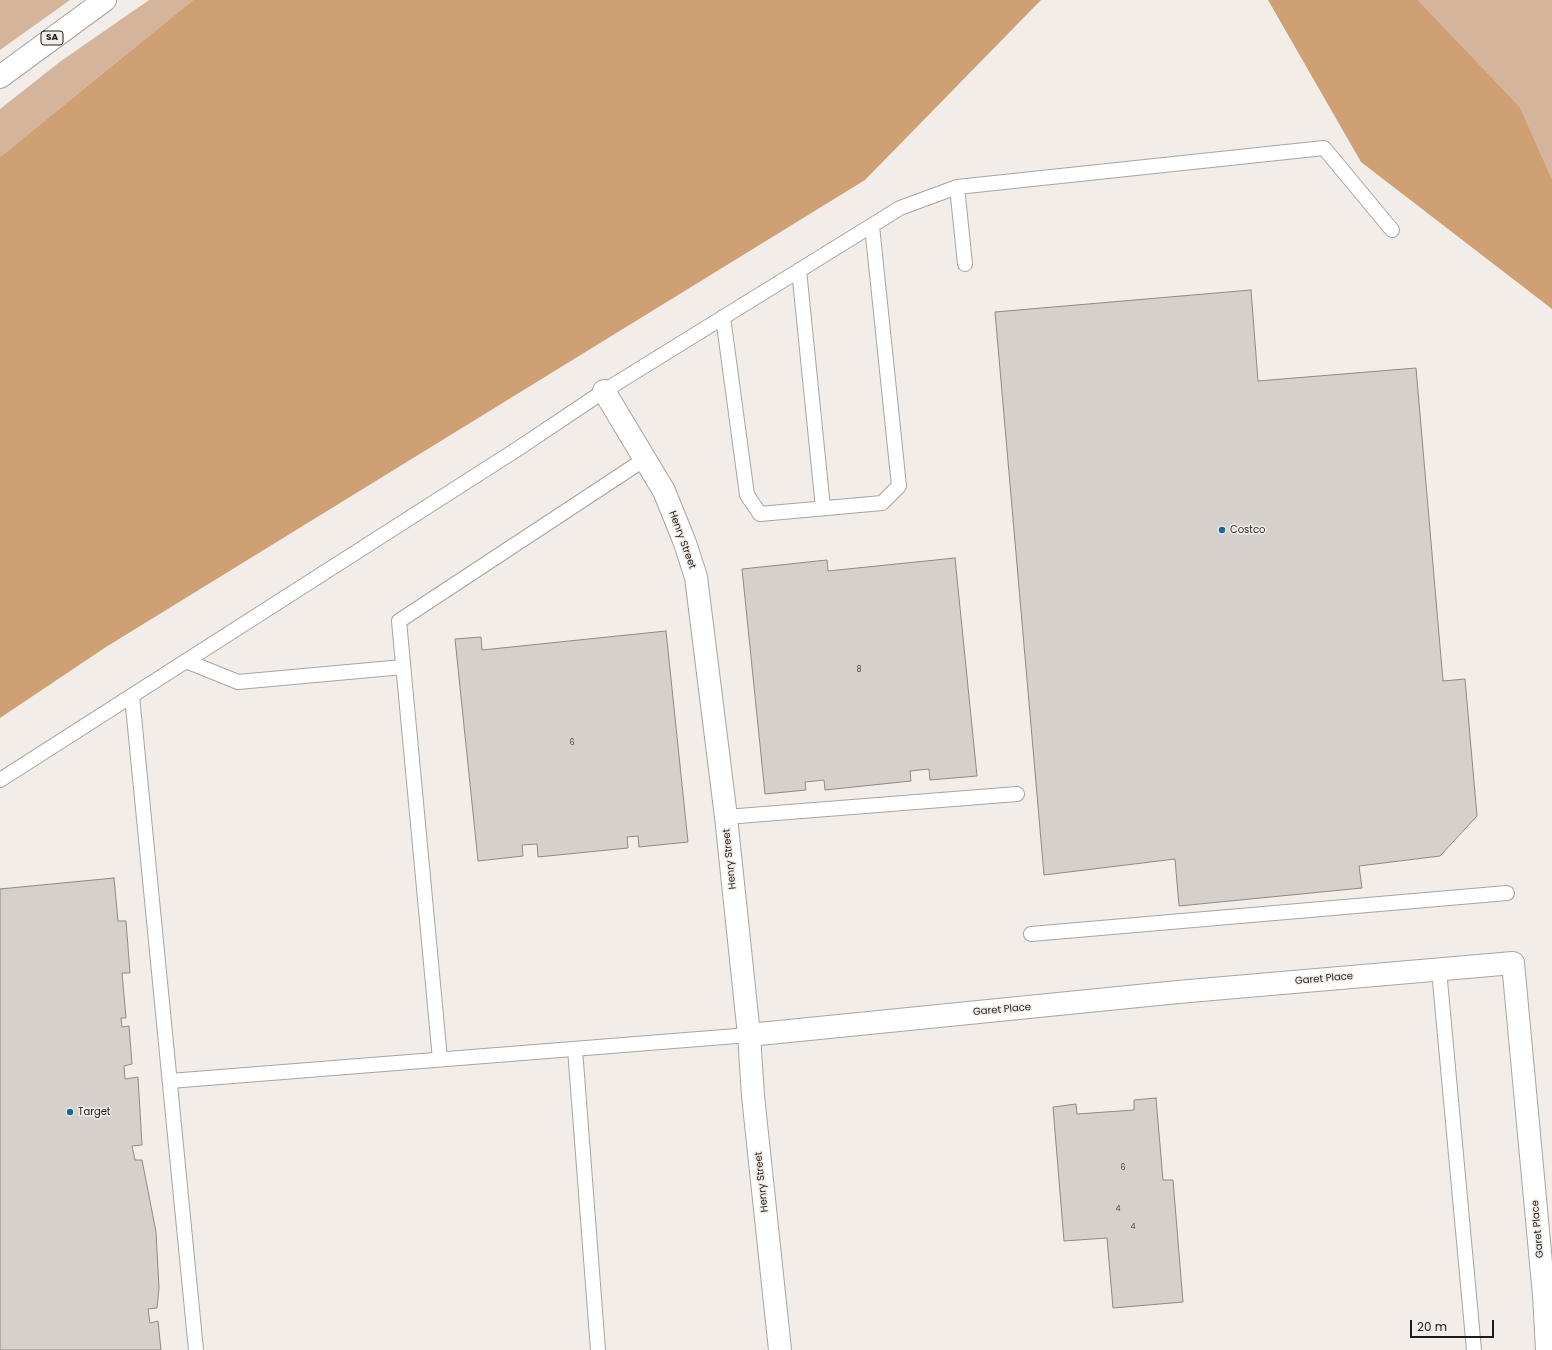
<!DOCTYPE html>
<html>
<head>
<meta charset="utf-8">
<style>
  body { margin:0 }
  #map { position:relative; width:1552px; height:1350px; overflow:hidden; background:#f2ede8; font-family:Poppins,sans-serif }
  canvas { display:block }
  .scale { position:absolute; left:1410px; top:1320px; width:84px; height:18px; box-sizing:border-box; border:2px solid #1d1b1a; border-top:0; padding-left:5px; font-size:12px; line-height:14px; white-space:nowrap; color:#1d1b1a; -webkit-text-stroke:3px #f2ede8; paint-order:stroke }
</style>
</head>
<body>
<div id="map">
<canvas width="1552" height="1350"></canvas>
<div class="scale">20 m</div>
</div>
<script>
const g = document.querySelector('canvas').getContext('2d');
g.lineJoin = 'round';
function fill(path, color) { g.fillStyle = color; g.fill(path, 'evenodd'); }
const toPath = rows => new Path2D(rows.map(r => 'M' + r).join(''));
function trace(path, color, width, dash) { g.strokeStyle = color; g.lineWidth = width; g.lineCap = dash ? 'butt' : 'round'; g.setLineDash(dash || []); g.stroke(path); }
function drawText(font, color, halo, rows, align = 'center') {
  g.font = font + ' Poppins,sans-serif'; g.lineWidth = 3; g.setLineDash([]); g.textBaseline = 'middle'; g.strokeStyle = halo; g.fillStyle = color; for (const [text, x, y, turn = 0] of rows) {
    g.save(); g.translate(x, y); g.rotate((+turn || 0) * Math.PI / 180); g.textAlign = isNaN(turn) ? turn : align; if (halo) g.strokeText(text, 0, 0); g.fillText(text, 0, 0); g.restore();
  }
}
fill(toPath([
  [0,0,70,0,0,50],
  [149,0,193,0,0,157,0,109,61,61],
  [1418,0,1552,0,1552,179,1520,107]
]), '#d4b59c');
fill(toPath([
  [193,0,1041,0,865,180,106,647,0,718,0,157],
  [1268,0,1418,0,1520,107,1552,179,1552,309,1361,162]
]), '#d0a075');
const building = toPath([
  [1251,290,1258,381,1416,368,1443,681,1465,679,1477,816,1440,856,1359,866,1362,888,1179,906,1175,859,1044,875,995,312,1251,290],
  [955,558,977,776,930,780,929,769,910,771,911,781,825,790,824,780,805,782,806,790,765,794,742,569,827,560,828,571,955,558],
  [666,631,688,842,639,847,638,836,627,837,628,848,538,857,537,844,522,845,523,856,478,861,455,639,481,637,482,650,666,631],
  [114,878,118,921,126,921,130,973,122,973,126,1018,121,1018,122,1027,129,1026,132,1064,124,1066,125,1079,138,1077,142,1145,132,1146,135,1160,142,1160,156,1232,159,1288,157,1308,148,1309,150,1323,158,1321,161,1350,0,1350,0,889,114,878],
  [1156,1098,1163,1180,1173,1180,1183,1302,1113,1308,1107,1238,1064,1241,1053,1107,1076,1104,1077,1114,1134,1110,1134,1100,1156,1098]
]);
fill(building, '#d5d0cc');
trace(building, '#8d8985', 1);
const service = toPath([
  [957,187,1324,148,1392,230],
  [799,270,823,508],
  [723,317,747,495,760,514,882,503,899,486,872,226],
  [186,661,238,682,403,667],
  [132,696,196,1350],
  [0,780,519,448,604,391,900,208,957,187,965,264],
  [726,817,1017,794],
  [1031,934,1507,893],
  [1439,970,1474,1350],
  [575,1049,598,1350],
  [440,1059,399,621,645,459],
  [170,1081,749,1035]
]);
const minor = toPath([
  [604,391,664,491,685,543,696,577,726,817,749,1035,753,1096,780,1350],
  [749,1035,1178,992,1513,963,1544,1295,1547,1350]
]);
const motorway = toPath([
  [0,77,105,0]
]);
trace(service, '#a8a4a0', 16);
trace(minor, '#a8a4a0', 24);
trace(motorway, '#a8a4a0', 24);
trace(service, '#fff', 14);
trace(minor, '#fff', 22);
trace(motorway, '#fff', 22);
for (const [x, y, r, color] of [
  [1222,530,4,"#186799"],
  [70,1112,4,"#186799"]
]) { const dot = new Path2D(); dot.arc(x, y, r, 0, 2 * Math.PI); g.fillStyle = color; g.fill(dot); trace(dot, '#f2ede8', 1.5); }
drawText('8px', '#4b4846', null, [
  ["8",859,670],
  ["6",572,743],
  ["6",1123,1168],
  ["4",1118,1209],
  ["4",1133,1227]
]);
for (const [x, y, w] of [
  [52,38,22]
]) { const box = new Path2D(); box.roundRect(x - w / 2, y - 7, w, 14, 3); g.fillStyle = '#f2ede8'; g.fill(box); trace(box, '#1d1b1a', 1); }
drawText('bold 9px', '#1d1b1a', null, [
  ["SA",52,38]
]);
drawText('10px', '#1d1b1a', '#f2ede8', [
  ["Costco",1230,530],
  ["Target",78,1112]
], 'left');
drawText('10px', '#1d1b1a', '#f2ede8', [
  ["Henry Street",682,540,70],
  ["Henry Street",730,859,-96],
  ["Garet Place",1324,979,-5],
  ["Garet Place",1002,1010,-5],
  ["Henry Street",762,1182,-96],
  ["Garet Place",1538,1229,-95]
]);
</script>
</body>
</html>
